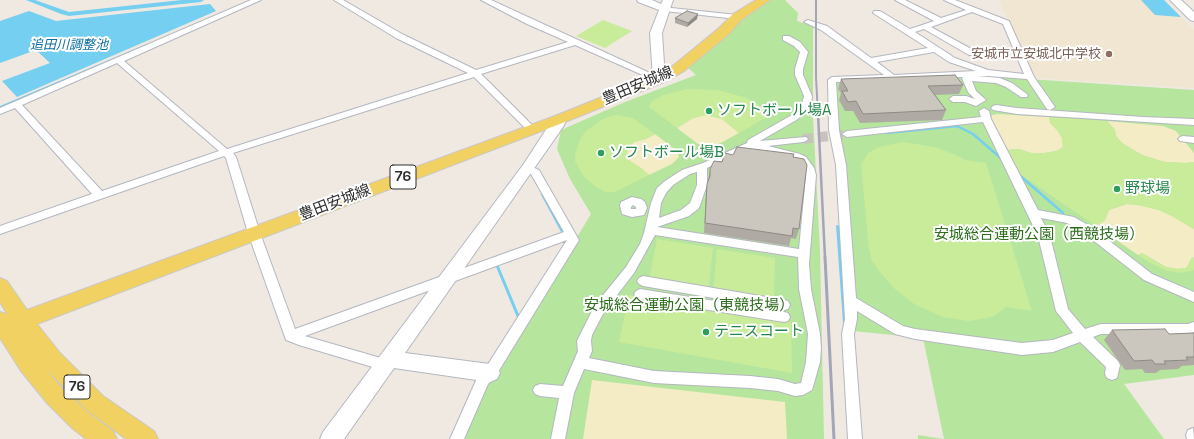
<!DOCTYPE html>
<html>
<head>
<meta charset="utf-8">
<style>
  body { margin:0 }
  canvas { display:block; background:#efe9e1 }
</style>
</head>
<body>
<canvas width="1194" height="439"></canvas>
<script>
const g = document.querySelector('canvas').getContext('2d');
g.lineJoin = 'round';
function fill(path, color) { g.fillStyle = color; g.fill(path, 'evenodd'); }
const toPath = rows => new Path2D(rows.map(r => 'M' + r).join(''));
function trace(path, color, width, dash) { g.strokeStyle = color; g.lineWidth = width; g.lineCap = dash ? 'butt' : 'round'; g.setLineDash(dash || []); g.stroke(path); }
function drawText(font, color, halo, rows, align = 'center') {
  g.font = font + ' "Space Grotesk","Noto Sans JP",sans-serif'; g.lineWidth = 4; g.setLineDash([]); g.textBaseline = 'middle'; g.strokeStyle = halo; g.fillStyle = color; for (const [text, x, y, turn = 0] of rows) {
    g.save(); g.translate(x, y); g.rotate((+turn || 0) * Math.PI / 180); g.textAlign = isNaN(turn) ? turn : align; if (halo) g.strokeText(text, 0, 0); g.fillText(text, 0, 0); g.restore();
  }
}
fill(toPath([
  [999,0,1164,0,1194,30,1194,88,1036,78]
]), '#f0e6d1');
fill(toPath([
  [771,0,785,0,798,13,797,21,813,26,813,116,820,251,824,439,463,439,472,411,591,214,570,179,557,149,561,130,625,102,696,75,687,67,706,53,751,12],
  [988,75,1028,79,1194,90,1194,375,1124,384,1164,439,918,439,918,435,944,439,923,338,853,331,840,135,834,81]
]), '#b6e59e');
fill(toPath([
  [998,114,1049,117,1050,123,1058,131,1062,138,1063,147,1057,151,1044,153,1031,153,1019,149,1006,150,990,120,992,115],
  [706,115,722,119,739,133,715,146,706,147,698,144,677,128,693,118],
  [1107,121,1152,125,1163,126,1176,131,1194,153,1194,162,1186,163,1165,162,1142,155,1122,143,1116,136,1115,130],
  [655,134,677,151,679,157,672,164,649,175,641,168,630,161,627,152,629,147,634,142,646,139],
  [1127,204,1138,205,1159,210,1170,215,1194,229,1194,258,1192,257,1188,266,1186,268,1178,269,1166,267,1142,253,1138,255,1096,226,1105,220,1109,210],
  [592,380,785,402,787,439,583,439]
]), '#f3ecc5');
fill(toPath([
  [603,20,632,31,605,48,576,36],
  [687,89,718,90,743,97,753,101,764,109,768,114,767,117,739,133,722,119,706,115,693,118,677,128,649,107,652,101,663,95],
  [616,115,633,118,655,134,646,139,634,142,629,147,627,152,630,161,641,168,649,175,615,192,605,192,596,187,584,177,575,161,575,155,580,139,587,130,603,119],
  [1049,117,1107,121,1115,130,1116,136,1122,143,1142,155,1165,162,1186,163,1194,162,1194,229,1170,215,1159,210,1138,205,1127,204,1109,210,1105,220,1096,226,1018,173,1006,150,1019,149,1031,153,1044,153,1057,151,1063,147,1062,138,1058,131,1050,123],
  [903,142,935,147,956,155,965,160,986,163,1032,311,1006,307,994,316,987,318,969,321,943,317,914,304,895,289,879,271,872,261,869,249,861,165,868,153,879,147],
  [657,239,713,248,708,290,649,280],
  [717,249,775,258,774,301,713,291],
  [1142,253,1161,265,1174,269,1186,268,1192,257,1194,258,1194,270,1182,273,1168,271,1152,264,1138,255],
  [629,295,791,322,792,373,619,342]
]), '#c9ec9a');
fill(toPath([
  [1141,0,1164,0,1181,17,1155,15],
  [210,4,216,11,17,97,2,81,50,63,36,50,0,63,0,21,29,11,56,21],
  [836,225,841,226,848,324,843,323]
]), '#75cff0');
trace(toPath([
  [0,107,147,45]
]), '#75cff0', 2);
trace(toPath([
  [886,133,957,126,973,134,1003,160],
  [1018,174,1063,213],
  [542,194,564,235]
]), '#75cff0', 2.5);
trace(toPath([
  [496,263,518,316]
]), '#75cff0', 3);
fill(toPath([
  [26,0,35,0,69,12,182,0,204,0,201,2,69,16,61,14,26,0]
]), '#75cff0');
trace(toPath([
  [803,139,847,134]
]), '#c8c4bd', 10, [10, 5]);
const street = toPath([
  [251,0,261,0,124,61,227,149,468,73,396,38,334,0,343,0,402,34,476,70,568,42,527,24,481,0,491,0,663,79,662,81,656,81,575,45,481,74,536,129,534,131,528,131,474,77,233,153,236,157,260,233,295,329,564,232,531,174,523,168,528,165,539,170,579,240,495,377,488,384,464,439,450,439,478,376,485,369,567,240,305,336,391,361,393,365,391,369,386,371,299,345,286,340,248,233,226,158,224,156,0,234,0,226,92,194,15,108,0,114,0,108,251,0],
  [117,63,219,151,102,191,22,105,117,63],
  [895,0,905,0,941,18,966,10,944,0,955,0,1009,21,1034,77,1055,107,1050,110,1047,109,1027,79,988,76,977,76,1000,78,1012,83,1028,95,1027,97,1021,97,1006,87,996,83,972,81,976,91,986,100,976,106,965,102,953,102,949,99,953,96,966,96,975,99,968,92,962,78,963,77,836,82,839,130,846,165,856,298,903,326,915,329,1022,343,1053,340,1073,333,1056,311,1038,236,983,122,847,137,842,134,847,131,981,117,979,111,984,108,989,111,991,119,1038,210,1074,217,1093,228,1152,274,1194,292,1194,302,1144,280,1085,234,1067,223,1041,218,1050,236,1068,309,1085,329,1101,324,1188,324,1194,322,1194,332,1188,334,1101,334,1093,337,1118,361,1120,365,1117,378,1112,380,1107,378,1105,374,1106,367,1080,342,1053,352,1022,355,915,339,895,334,857,311,857,319,854,334,862,439,848,439,842,334,845,319,836,165,829,130,828,80,832,77,884,75,821,30,804,22,808,20,827,26,871,58,928,48,873,13,874,11,880,11,910,29,934,21,895,0],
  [972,12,1003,24,1024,74,988,70,955,58,915,32,924,29,969,55,975,55,976,53,975,51,931,27,972,12],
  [934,52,949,62,976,71,894,75,877,62,934,52],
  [662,7,737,15,741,17,737,19,665,11,662,11,662,7],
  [783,36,789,36,800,42,808,52,803,69,803,75,812,96,811,105,798,119,760,141,806,137,808,139,806,141,803,142,768,146,800,154,806,157,814,168,816,175,809,264,811,289,820,334,821,348,820,362,812,390,803,395,795,396,778,391,750,388,654,383,584,369,574,393,565,439,551,439,559,398,540,396,535,394,533,390,535,386,540,384,563,386,578,351,577,341,595,305,626,267,640,244,644,233,651,203,657,188,665,181,682,170,703,163,747,143,748,140,792,115,802,104,804,96,795,75,795,69,800,52,794,46,783,40,783,36],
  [746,149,762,151,793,158,798,161,804,169,806,175,799,249,657,227,689,216,699,208,707,185,707,168,746,149],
  [697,172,697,185,690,203,681,210,659,218,661,203,666,193,673,185,690,174,697,172],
  [655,235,798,257,799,289,808,334,806,362,801,383,795,384,778,379,750,376,654,371,589,358,592,351,591,341,592,335,604,312,634,273,655,235],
  [996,105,1017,108,1143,117,1194,119,1194,125,1017,114,993,110,991,108,993,106,996,105],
  [1183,136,1194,137,1194,143,1180,141,1178,139,1180,137,1183,136],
  [632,197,641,199,645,202,647,208,644,215,632,217,622,214,620,205,621,202,632,197],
  [633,205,636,207,636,209,631,209,631,207,633,205],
  [643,276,784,300,788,301,790,305,788,309,784,310,643,286,639,284,637,281,639,278,643,276],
  [640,289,784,312,788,313,790,317,788,321,784,322,640,299,636,297,634,294,636,291,640,289],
  [1193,428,1194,439,1187,439,1186,435,1188,430,1193,428]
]);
const secondary = toPath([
  [637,0,652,0,661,4,663,0,673,0,662,33,665,79,663,82,655,82,653,79,650,33,659,10,638,2,637,0],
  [1170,0,1181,0,1194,12,1194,21,1190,20,1170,0],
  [560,115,565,116,567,119,563,127,405,353,490,364,497,367,500,373,497,379,490,382,394,368,344,439,320,439,323,432,523,165,555,116,560,115]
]);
const primary = toPath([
  [756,0,770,0,741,20,729,34,684,71,664,82,565,122,37,324,60,353,103,396,154,431,158,439,126,439,87,410,46,369,63,389,88,412,113,431,117,439,86,439,72,428,47,403,21,371,0,338,0,312,7,314,9,317,0,302,0,278,7,281,27,310,555,116,654,76,674,65,719,28,733,14,756,0]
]);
trace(street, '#b4b7c1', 2);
trace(secondary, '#b4b7c1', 2);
trace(primary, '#c9c9c9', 2);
fill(street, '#fff');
fill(secondary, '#fff');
fill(primary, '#f2d163');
trace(toPath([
  [816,0,816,77,818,115]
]), '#a3a6b8', 2);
trace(toPath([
  [818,114,825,258]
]), '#a3a6b8', 2.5);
trace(toPath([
  [825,257,834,439]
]), '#a3a6b8', 3);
fill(toPath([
  [675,18,697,19,687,27,675,23],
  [841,79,963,85,959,94,935,95,946,110,942,120,860,123,853,111,845,111,839,100,841,93,838,89],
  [793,157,799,229,796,239,791,238,789,246,704,233,706,193,710,169,722,162],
  [1112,330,1169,334,1194,333,1194,365,1182,366,1178,369,1160,370,1156,373,1145,373,1142,369,1125,370,1104,340]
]), '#afaba4');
fill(toPath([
  [698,14,697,19,687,27,688,23]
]), '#8e8b86');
const building = toPath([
  [687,11,698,14,688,23,675,18,687,11],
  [955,75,963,85,928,86,946,110,863,114,856,101,848,102,842,91,848,91,841,79,955,75],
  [737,147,794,154,793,157,804,159,807,165,799,229,793,228,792,236,705,223,707,184,710,176,710,169,714,161,722,162,725,153,733,155,737,147],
  [1165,329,1169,334,1194,333,1194,357,1186,357,1188,360,1164,361,1166,364,1155,364,1152,360,1134,361,1112,330,1165,329]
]);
fill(building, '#cbc7bf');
trace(building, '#8e8b86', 1);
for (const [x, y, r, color] of [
  [1109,54,4,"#8d6e63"],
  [709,111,4,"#2e9e5b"],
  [601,153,4,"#2e9e5b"],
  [1117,189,4,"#2e9e5b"],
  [706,332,4,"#2e9e5b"]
]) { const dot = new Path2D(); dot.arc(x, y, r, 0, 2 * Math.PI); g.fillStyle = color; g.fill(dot); trace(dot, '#fff', 1.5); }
drawText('italic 13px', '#0d6fa3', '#fff', [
  ["追田川調整池",69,45]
]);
drawText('13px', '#785e54', '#fff', [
  ["安城市立安城北中学校",1101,54]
], 'right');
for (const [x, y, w] of [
  [403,177,26],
  [77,387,26]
]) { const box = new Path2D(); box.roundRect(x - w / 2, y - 12, w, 24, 3); g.fillStyle = '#fff'; g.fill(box); trace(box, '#2e2e2e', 1); }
drawText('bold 14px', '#2e2e2e', null, [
  ["76",403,177],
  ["76",77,387]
]);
drawText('15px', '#2e2e2e', '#fff', [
  ["豊田安城線",638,86,-23],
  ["豊田安城線",335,203,-21]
]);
drawText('15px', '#27864d', '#fff', [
  ["ソフトボール場A",717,111],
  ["ソフトボール場B",609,153],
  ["野球場",1125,189],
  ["テニスコート",714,332]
], 'left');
drawText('15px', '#2c6e1b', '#fff', [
  ["安城総合運動公園（西競技場）",1039,235],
  ["安城総合運動公園（東競技場）",689,306]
]);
</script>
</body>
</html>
